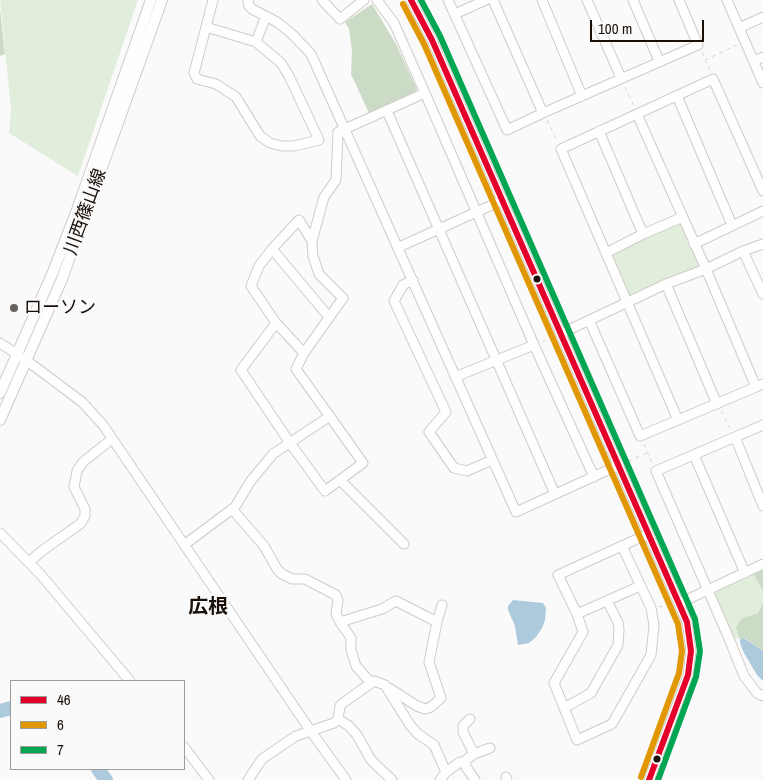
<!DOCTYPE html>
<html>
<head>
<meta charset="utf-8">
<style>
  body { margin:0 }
  #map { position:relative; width:763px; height:780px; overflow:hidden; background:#fafafa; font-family:"Archivo Narrow",sans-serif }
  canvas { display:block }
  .legend { position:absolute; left:10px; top:680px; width:175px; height:90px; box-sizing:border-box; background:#fafafa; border:1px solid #a09c9a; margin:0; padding:6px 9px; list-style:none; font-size:15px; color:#1a100a }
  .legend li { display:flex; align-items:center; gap:10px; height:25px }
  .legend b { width:25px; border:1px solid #a09c9a }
  .scale { position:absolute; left:590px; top:20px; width:114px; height:22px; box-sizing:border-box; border:2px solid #1a100a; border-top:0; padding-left:6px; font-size:15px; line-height:18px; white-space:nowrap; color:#1a100a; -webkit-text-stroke:4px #fafafa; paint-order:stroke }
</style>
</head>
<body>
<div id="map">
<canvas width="763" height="780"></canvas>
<ul class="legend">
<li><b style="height:6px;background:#e4002b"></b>46</li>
<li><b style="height:6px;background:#e19701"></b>6</li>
<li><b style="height:6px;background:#00a651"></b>7</li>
</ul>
<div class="scale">100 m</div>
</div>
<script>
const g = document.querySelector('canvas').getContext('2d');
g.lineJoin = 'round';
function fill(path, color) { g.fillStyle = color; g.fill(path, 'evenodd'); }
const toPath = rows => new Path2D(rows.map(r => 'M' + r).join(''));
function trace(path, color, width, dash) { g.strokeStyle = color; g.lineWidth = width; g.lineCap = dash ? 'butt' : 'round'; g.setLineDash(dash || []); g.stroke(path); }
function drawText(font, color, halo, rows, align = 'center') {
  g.font = font + ' "Archivo Narrow","Noto Sans JP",sans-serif'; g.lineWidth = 5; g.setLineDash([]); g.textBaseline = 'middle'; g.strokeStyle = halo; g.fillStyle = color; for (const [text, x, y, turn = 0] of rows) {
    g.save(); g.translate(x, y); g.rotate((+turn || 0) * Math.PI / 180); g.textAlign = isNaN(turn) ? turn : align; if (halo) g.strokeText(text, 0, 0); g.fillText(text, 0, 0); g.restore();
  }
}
fill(toPath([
  [0,0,138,0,78,176,9,133,11,109],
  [683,217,706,269,627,302,606,253],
  [763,568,763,625,734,640,713,595,716,589]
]), '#e2eedc');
fill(toPath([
  [372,4,396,44,417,89,415,92,369,113,351,74,352,52,349,29,345,22],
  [0,9,5,54,0,56],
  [763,568,763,591,753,573],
  [763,603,763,651,745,638,740,640,736,628,741,619,758,613]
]), '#ccdbc6');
fill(toPath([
  [513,600,543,603,546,608,545,620,542,628,536,637,529,643,518,645,515,626,508,610,508,606],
  [744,638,763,651,763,681,757,675,744,653,740,643,740,640]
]), '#accadc');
trace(toPath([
  [0,711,11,708],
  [98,769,106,780]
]), '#accadc', 14);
const minor = toPath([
  [248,0,249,6,252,9,277,22,292,34,311,54,516,512,619,465],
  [322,0,340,19,364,0],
  [411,0,432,40,687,622,691,651,688,675,649,780],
  [448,0,507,130,543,113,493,0],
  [542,0,582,96],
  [587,0,621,78],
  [633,0,659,61],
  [727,0,763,83],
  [455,14,486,0],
  [206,27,256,42,281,63,289,76,319,140,294,146,282,146,270,143,260,136,236,97,216,84,197,79,194,73,213,0],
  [739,28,763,17],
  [256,42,266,16],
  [754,61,763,57],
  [425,93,534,345,594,477],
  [677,96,732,225],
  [387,111,555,494],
  [543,113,698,45,679,0],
  [637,114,706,269,756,387,763,384],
  [599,131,643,234],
  [312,241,299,220,272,249,259,266,251,286,276,323,241,370,290,443,325,491,363,463,296,369,304,353,343,298,319,274,313,256,312,241,324,197,336,180,338,132,425,93,394,23,377,0],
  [694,244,763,211],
  [399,247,503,200],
  [272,249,329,317],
  [743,251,763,294],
  [606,253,643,234,683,217],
  [413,280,403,285,394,301,446,412,429,432,454,468,467,471,492,460],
  [666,284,717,404],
  [589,320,640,436,756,387],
  [276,323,304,353],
  [562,333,666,284,706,269,743,251,763,244],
  [0,343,26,360,82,402,103,425,310,730,346,780],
  [455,377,534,345],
  [678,420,561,149,713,79,763,191],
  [763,425,656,471,730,641,744,676,757,693,763,696],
  [735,437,763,506],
  [694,455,745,573],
  [340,480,404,544],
  [232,509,264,546,277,569,282,574,292,579,305,579,336,595,338,600,336,614,340,622,351,638,351,650,356,666,371,683],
  [0,533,41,575,130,681],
  [184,545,235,507,250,482,273,454,330,416],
  [622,546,651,608,654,625,651,655,612,724,577,740,554,683,583,632,577,614,558,575,648,534],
  [29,562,43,550,80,524,85,516,85,509,74,487,77,471,83,462,112,439],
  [680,603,763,564],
  [577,614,640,586],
  [340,622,382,609,396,601,437,622],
  [389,688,417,706,425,709,431,707,441,698,429,662,437,622,442,605],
  [564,708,591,693,618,645,619,629,618,622,607,601],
  [338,719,349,726,357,735,371,760,392,780],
  [470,719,463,726,463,732,474,754],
  [184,747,209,780],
  [506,777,507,780],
  [248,780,262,759,296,736,334,723,338,719,340,706,343,703,374,681,385,685,410,725,418,734,434,745,446,772],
  [440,780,446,772,460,762,465,762],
  [475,780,466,767,465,762,467,759,474,754,490,748]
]);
const major = toPath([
  [0,393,53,272,77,210,151,0],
  [0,420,62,279,162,0]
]);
trace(minor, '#d1cbc8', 11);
trace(major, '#d1cbc8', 12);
trace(toPath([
  [702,52,710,71],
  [705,60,737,45],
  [625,87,634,106],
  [547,120,557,141],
  [542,342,554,336],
  [721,411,731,430],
  [644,444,652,463],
  [628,461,647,453],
  [659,607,670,605]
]), '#d6d5d5', 1, [4, 4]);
trace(minor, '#fefefe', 9);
trace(major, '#fefefe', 10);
trace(toPath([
  [411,0,432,40,687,622,691,651,688,675,649,780]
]), '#e4002b', 6);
trace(toPath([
  [403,4,424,44,678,624,682,651,679,673,641,777]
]), '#e19701', 6);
trace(toPath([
  [421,0,440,36,695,619,700,651,696,677,658,780]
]), '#00a651', 6);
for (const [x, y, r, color] of [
  [537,279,4.5,"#1a100a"],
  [14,308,5,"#68625e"],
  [657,759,4.5,"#1a100a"]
]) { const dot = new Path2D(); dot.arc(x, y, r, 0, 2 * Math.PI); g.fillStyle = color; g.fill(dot); trace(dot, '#fafafa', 2); }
drawText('18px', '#1a100a', '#fafafa', [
  ["川西篠山線",86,212,-70]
]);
drawText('18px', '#1a100a', '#fafafa', [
  ["ローソン",24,308]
], 'left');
drawText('bold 20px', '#1a100a', '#fafafa', [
  ["広根",208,608]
]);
</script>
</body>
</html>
